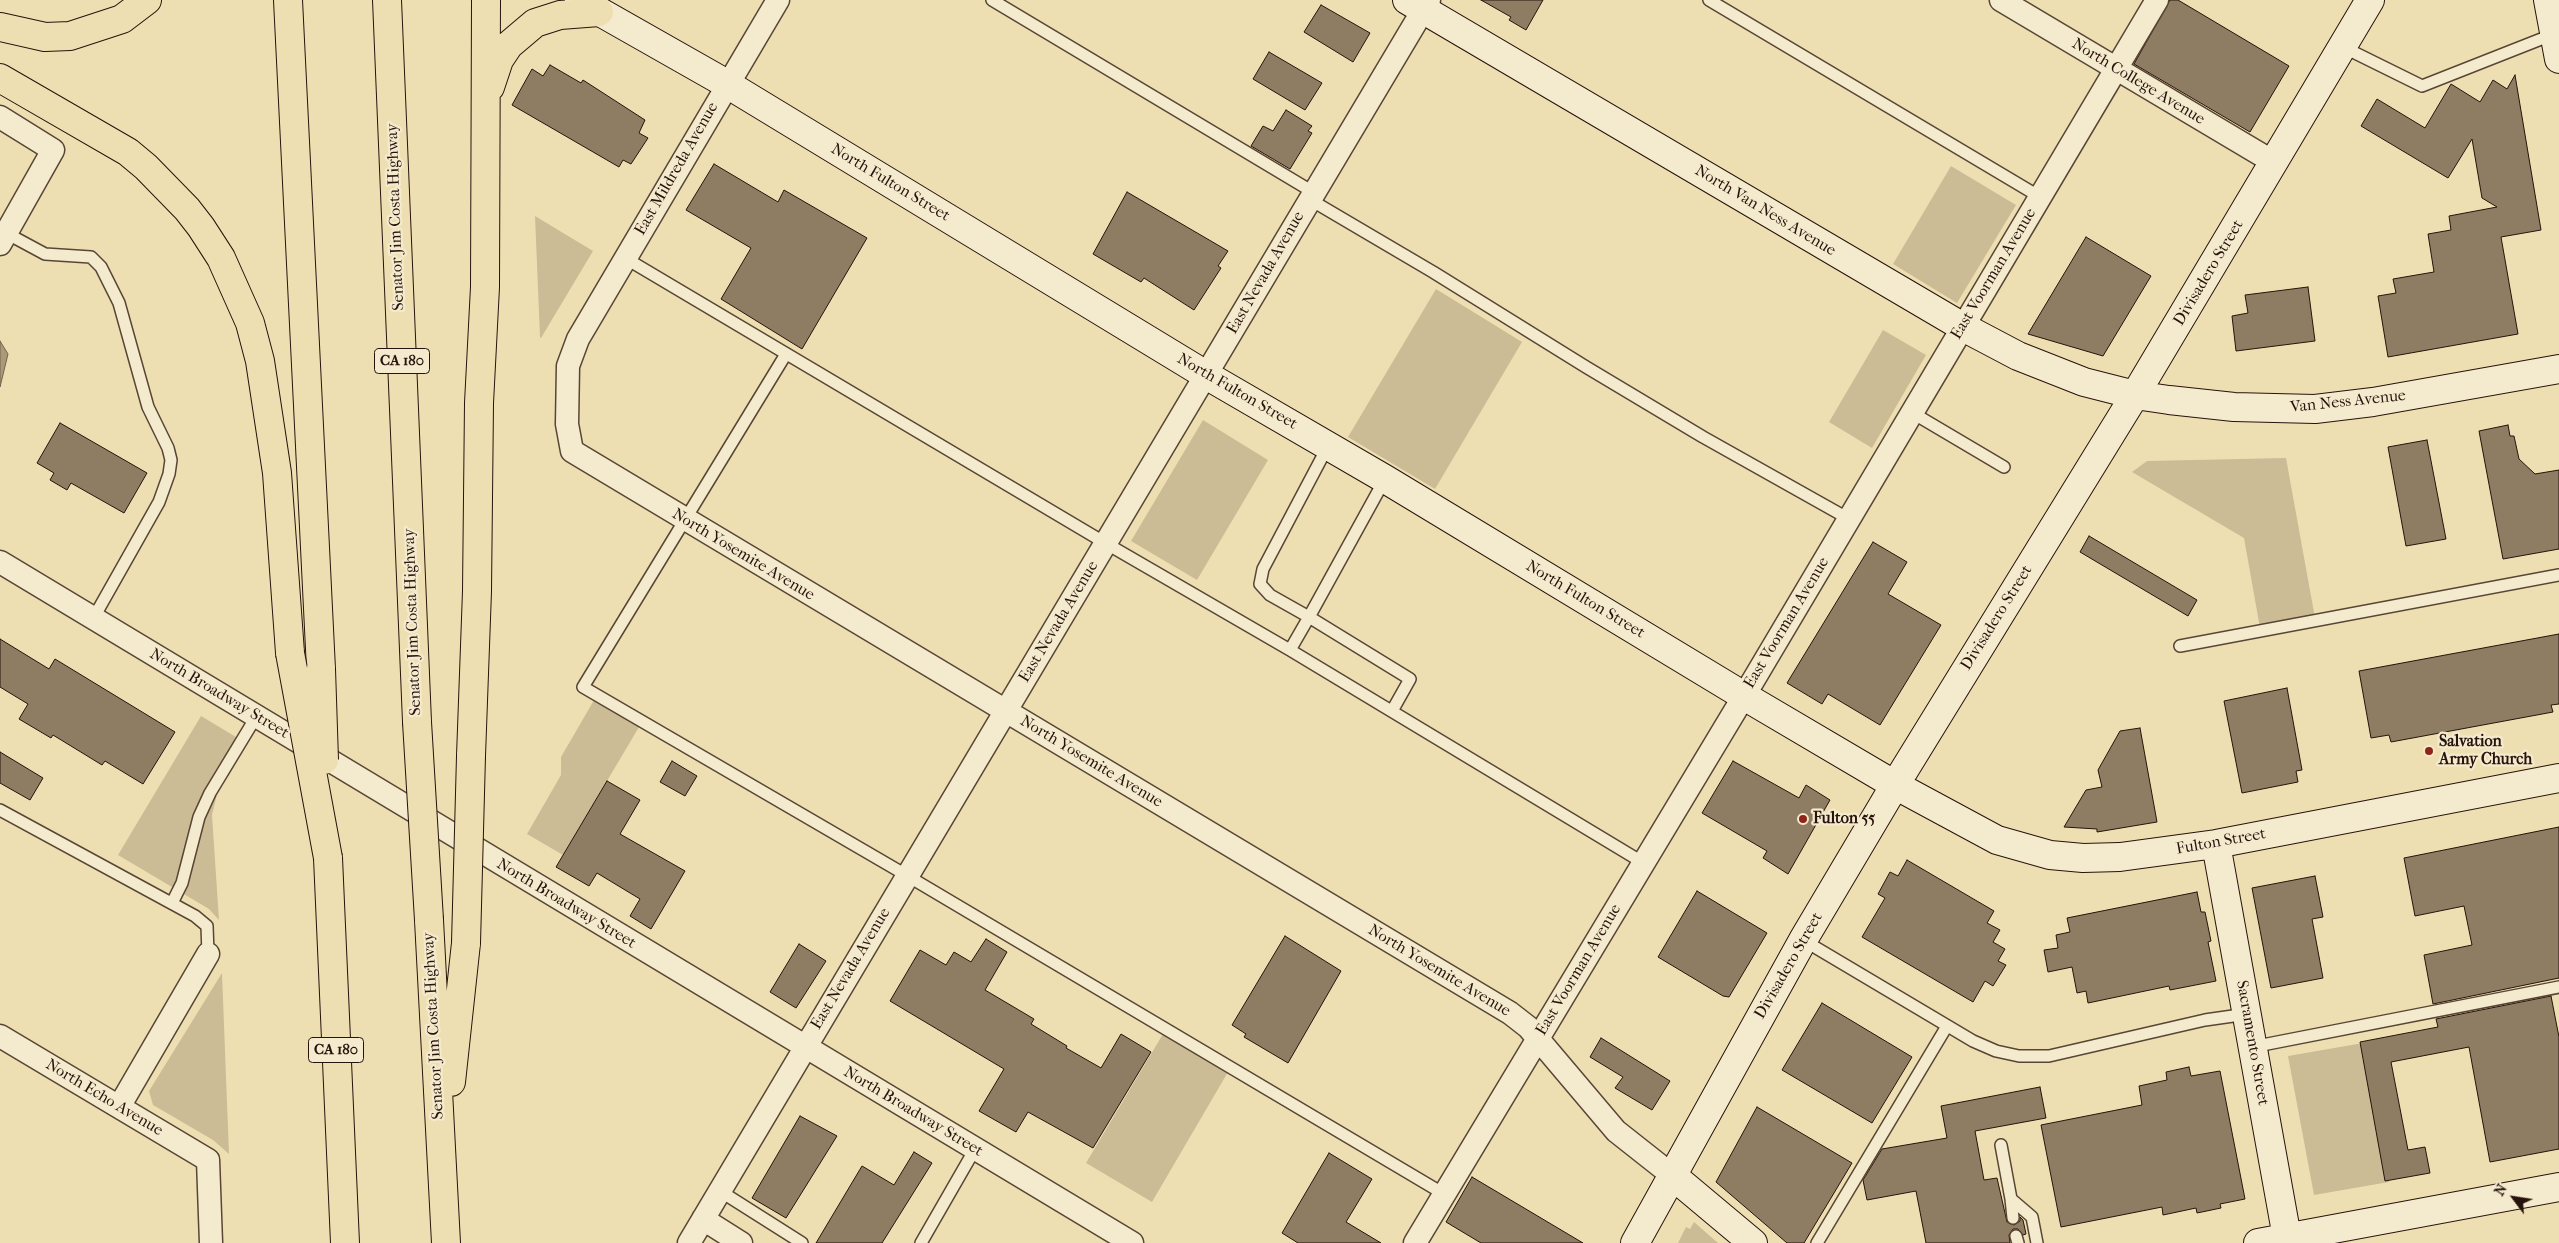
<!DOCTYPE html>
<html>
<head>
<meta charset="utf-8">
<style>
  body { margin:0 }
  #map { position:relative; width:2559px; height:1243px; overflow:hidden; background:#eedfb3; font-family:"IM FELL French Canon",serif }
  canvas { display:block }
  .north { position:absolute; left:2489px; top:1173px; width:50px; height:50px; -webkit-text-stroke:4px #f4eace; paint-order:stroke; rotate:301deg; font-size:14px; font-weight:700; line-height:20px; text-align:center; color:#26130b }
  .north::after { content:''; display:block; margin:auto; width:18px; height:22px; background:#26130b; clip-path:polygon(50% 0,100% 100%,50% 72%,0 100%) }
</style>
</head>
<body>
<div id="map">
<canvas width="2559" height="1243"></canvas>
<div class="north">N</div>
</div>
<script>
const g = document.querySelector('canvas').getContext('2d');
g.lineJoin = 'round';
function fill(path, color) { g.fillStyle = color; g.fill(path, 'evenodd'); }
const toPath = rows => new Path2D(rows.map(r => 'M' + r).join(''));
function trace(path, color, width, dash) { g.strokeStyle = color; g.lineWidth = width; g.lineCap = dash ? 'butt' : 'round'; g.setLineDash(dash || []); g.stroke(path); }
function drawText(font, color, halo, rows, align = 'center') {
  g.font = font + ' "IM FELL French Canon",serif'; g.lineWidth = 4.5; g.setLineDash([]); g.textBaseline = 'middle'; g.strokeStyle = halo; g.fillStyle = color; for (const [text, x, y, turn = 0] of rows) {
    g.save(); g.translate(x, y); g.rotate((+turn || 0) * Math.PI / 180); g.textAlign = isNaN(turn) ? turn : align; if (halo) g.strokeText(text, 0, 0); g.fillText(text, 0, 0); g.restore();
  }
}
fill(toPath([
  [1951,166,2016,205,1957,303,1893,264],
  [535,216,593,251,541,338,540,337],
  [1436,289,1522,342,1435,489,1348,437],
  [1883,330,1926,355,1872,448,1829,422],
  [1203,420,1268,460,1197,580,1131,541],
  [2286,458,2315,618,2260,628,2244,538,2132,472,2147,461],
  [597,695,642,722,563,855,527,834,561,775,561,757],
  [201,716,246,743,218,790,212,815,219,920,209,909,118,855],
  [222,973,229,1154,213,1140,153,1105,149,1091],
  [1163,1034,1228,1072,1152,1202,1086,1163],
  [2363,1043,2389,1182,2314,1195,2288,1056],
  [1694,1222,1718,1243,1678,1243,1686,1227,1690,1229]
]), '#ccbc96');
const water = toPath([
  [0,341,8,354,0,387,0,341]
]);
fill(water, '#aa9a7a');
trace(water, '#75644e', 1);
const building = toPath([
  [1481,0,1543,0,1526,30,1509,20,1511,17,1481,0],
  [2170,0,2178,0,2289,66,2250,132,2134,64,2170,0],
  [1321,5,1370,33,1353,62,1304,32,1321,5],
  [1269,52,1322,83,1305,110,1253,79,1269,52],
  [550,65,581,83,583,80,645,120,639,133,648,138,631,164,623,160,619,167,512,105,532,69,543,76,550,65],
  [2515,75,2541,230,2501,237,2518,334,2388,357,2378,296,2396,293,2393,279,2434,272,2428,234,2451,230,2449,216,2497,207,2482,198,2472,139,2448,178,2361,126,2377,99,2425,128,2451,84,2480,102,2493,80,2507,89,2515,75],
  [1286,110,1312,126,1308,131,1312,133,1290,169,1251,146,1263,126,1273,131,1286,110],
  [714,164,778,202,784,190,867,238,802,349,721,299,751,248,686,210,714,164],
  [1127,192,1228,251,1218,266,1221,268,1194,310,1144,278,1141,282,1093,254,1127,192],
  [2086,237,2151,276,2103,356,2028,334,2086,237],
  [2308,287,2315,341,2236,351,2232,316,2248,313,2245,295,2308,287],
  [60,423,147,473,124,513,71,483,67,490,50,480,54,473,37,463,60,423],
  [2508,425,2510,436,2514,436,2519,459,2535,474,2559,470,2559,549,2503,559,2479,431,2508,425],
  [2427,440,2446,539,2406,546,2388,447,2427,440],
  [2089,536,2197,600,2188,616,2080,552,2089,536],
  [1873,542,1907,562,1888,594,1941,625,1880,725,1828,694,1822,704,1787,683,1873,542],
  [2559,634,2559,704,2551,705,2553,712,2391,742,2389,735,2371,738,2359,671,2559,634],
  [0,639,49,669,55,659,175,732,143,784,105,761,102,765,53,735,51,738,19,719,28,704,0,687,0,639],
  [2287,688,2302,770,2296,771,2298,782,2242,793,2224,701,2287,688],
  [2140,728,2157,822,2097,832,2097,829,2064,827,2086,790,2102,787,2098,770,2120,731,2140,728],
  [0,752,43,778,30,800,0,783,0,752],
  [672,761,697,776,685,796,660,782,672,761],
  [1733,761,1799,798,1806,785,1830,800,1788,874,1763,858,1767,851,1702,813,1733,761],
  [607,781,640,800,620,834,685,871,651,929,630,916,640,899,597,873,589,886,556,867,607,781],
  [2559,827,2559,978,2433,1004,2424,955,2472,945,2464,906,2415,916,2404,858,2559,827],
  [1907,860,1994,911,1987,923,2000,930,1993,942,2005,949,1998,961,2006,965,1993,986,1985,981,1973,1002,1862,937,1885,898,1878,894,1890,872,1898,876,1907,860],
  [2315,876,2323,917,2312,919,2323,978,2271,988,2252,888,2315,876],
  [1697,891,1767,933,1729,997,1723,996,1658,957,1697,891],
  [2197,892,2201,912,2205,912,2211,941,2208,942,2216,981,2170,990,2169,986,2088,1003,2086,991,2077,993,2072,967,2048,972,2044,950,2058,948,2056,935,2070,932,2067,918,2197,892],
  [1285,936,1341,971,1288,1063,1244,1037,1246,1034,1232,1025,1285,936],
  [986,939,1007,952,985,990,1034,1019,1031,1024,1067,1046,1066,1048,1101,1068,1121,1034,1151,1052,1093,1148,1028,1112,1016,1132,979,1111,1004,1069,890,1001,920,950,946,965,954,952,971,962,986,939],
  [799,944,826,961,796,1008,770,992,799,944],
  [2551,996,2559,1037,2559,1149,2490,1162,2469,1047,2391,1062,2408,1150,2425,1147,2430,1173,2385,1181,2360,1042,2438,1027,2436,1019,2551,996],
  [1822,1003,1912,1057,1872,1123,1782,1070,1822,1003],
  [1601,1038,1670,1081,1652,1110,1615,1088,1623,1077,1590,1057,1601,1038],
  [2189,1067,2191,1076,2220,1071,2245,1199,2220,1204,2221,1208,2197,1213,2196,1208,2163,1215,2162,1207,2061,1227,2041,1125,2142,1105,2139,1086,2167,1080,2166,1072,2189,1067],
  [2040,1087,2046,1118,1975,1131,1984,1180,1997,1178,2007,1222,2014,1225,2020,1221,2020,1217,2023,1220,2026,1234,2023,1235,2018,1229,2013,1229,2009,1235,2010,1243,1926,1243,1916,1191,1867,1200,1863,1180,1882,1149,1947,1138,1941,1106,2040,1087],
  [1757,1107,1852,1163,1804,1243,1787,1243,1716,1182,1757,1107],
  [800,1116,837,1136,786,1218,752,1198,800,1116],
  [914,1152,932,1163,882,1243,816,1243,862,1166,894,1185,914,1152],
  [1329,1153,1372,1179,1346,1222,1381,1243,1298,1243,1282,1233,1329,1153],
  [1472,1177,1583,1243,1481,1243,1446,1222,1472,1177]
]);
fill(building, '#8e7d62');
trace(building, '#26130b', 1);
const lane = toPath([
  [992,0,1313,192],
  [1709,0,2040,197],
  [2343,47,2422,86,2554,34],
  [1309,199,1433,272,1586,367,1703,437,1849,519],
  [6,233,45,254,91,257,101,267,119,303,148,407,168,448,171,460,169,474,159,502,93,619],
  [625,258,1107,544,1290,650,1642,862],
  [786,354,583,687,906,875,1444,1194],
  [1911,412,2004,467],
  [1328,446,1263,569,1260,584,1270,595,1309,617,1385,479],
  [2180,646,2559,575],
  [1290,650,1309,617,1410,679,1392,711],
  [0,810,195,916,207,926,208,954],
  [172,903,182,883,199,817,210,793,256,717],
  [1803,940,1973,1041,1996,1051,2019,1056,2049,1056,2205,1020,2247,1014],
  [2252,1047,2559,987],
  [2001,1145,2011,1199,2032,1217,2037,1243],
  [720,1191,802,1243],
  [2011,1199,2013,1218],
  [2016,1236,2018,1243],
  [921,1243,975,1149],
  [1817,1243,1947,1026]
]);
const street = toPath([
  [778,0,578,339,568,366,567,424,572,451,1510,1013,1528,1027,1616,1131,1673,1176],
  [2001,0,2275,163],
  [0,117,53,150,0,244],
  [0,562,1132,1243],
  [0,1036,208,1160,211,1243],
  [119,1107,208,954],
  [703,1219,741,1243],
  [689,1243,1429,0],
  [1415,1243,1744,696,2157,0]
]);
const secondary = toPath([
  [579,0,727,84,1206,375,1385,479,1744,696,1895,785,1997,840,2050,855,2083,858,2120,857,2216,844,2559,778],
  [1407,0,1963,327,2018,356,2084,382,2135,395,2169,400,2234,407,2315,409,2373,402,2559,369],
  [2548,0,2559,59],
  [2216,844,2288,1243],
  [1673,1176,1753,1243],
  [1635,1243,1803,940,1895,785,2135,395,2370,0],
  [2258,1243,2559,1187]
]);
const highway = toPath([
  [288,0,321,669],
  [387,0,417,722],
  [0,27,45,37,70,36,122,19,147,0],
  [0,78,128,152,146,167,187,209,201,227,221,258,250,323,260,361,277,473,290,653],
  [490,87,499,60,509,45,535,23,560,15,599,12],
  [471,756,477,591,479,403,485,287,486,0],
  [328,858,345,1243],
  [429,920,446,1243],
  [451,1082,466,943]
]);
trace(lane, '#584635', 14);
trace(street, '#584635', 25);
trace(secondary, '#26130b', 30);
trace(highway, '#26130b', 30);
trace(lane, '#f4eace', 11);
trace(street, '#f4eace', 22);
trace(secondary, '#f4eace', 28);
trace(highway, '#eedfb3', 28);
const highwayBridge = toPath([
  [290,653,328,858],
  [321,669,324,760],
  [417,722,429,920],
  [466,943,471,756]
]);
trace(highwayBridge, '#26130b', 30, []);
trace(highwayBridge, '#eedfb3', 28);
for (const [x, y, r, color] of [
  [2429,751,5,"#8f2418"],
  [1803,819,5,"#8f2418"]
]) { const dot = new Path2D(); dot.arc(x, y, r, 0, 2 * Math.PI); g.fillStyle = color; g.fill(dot); trace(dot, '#f4eace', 2); }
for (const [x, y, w] of [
  [402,361,55],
  [336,1050,55]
]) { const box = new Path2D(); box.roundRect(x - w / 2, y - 12.5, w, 25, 4); g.fillStyle = '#f4eace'; g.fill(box); trace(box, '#26130b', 1); }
drawText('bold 15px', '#26130b', null, [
  ["CA 180",402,361],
  ["CA 180",336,1050]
]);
drawText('16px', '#26130b', '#f4eace', [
  ["North College Avenue",2138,82,31],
  ["East Mildreda Avenue",677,169,-60],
  ["North Fulton Street",890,183,31],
  ["North Van Ness Avenue",1765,211,31],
  ["Senator Jim Costa Highway",396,217,-92],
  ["East Nevada Avenue",1266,273,-60],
  ["Divisadero Street",2209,273,-59],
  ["East Voorman Avenue",1994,274,-59],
  ["North Fulton Street",1237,392,30],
  ["Van Ness Avenue",2348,402,-6],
  ["North Yosemite Avenue",743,555,31],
  ["North Fulton Street",1585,600,31],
  ["Divisadero Street",1997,618,-58],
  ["Senator Jim Costa Highway",413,622,-92],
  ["East Nevada Avenue",1059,622,-59],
  ["East Voorman Avenue",1787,623,-59],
  ["North Broadway Street",219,694,31],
  ["North Yosemite Avenue",1091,762,31],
  ["Fulton Street",2221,842,-10],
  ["North Broadway Street",566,904,31],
  ["Divisadero Street",1789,966,-60],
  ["East Nevada Avenue",851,969,-59],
  ["East Voorman Avenue",1579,970,-59],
  ["North Yosemite Avenue",1439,971,31],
  ["Senator Jim Costa Highway",434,1026,-93],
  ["Sacramento Street",2252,1043,80],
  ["North Echo Avenue",104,1098,31],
  ["North Broadway Street",913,1112,31]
]);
drawText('bold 16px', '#26130b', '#f4eace', [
  ["Salvation",2439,742],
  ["Army Church",2439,760],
  ["Fulton 55",1813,819]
], 'left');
</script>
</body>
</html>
